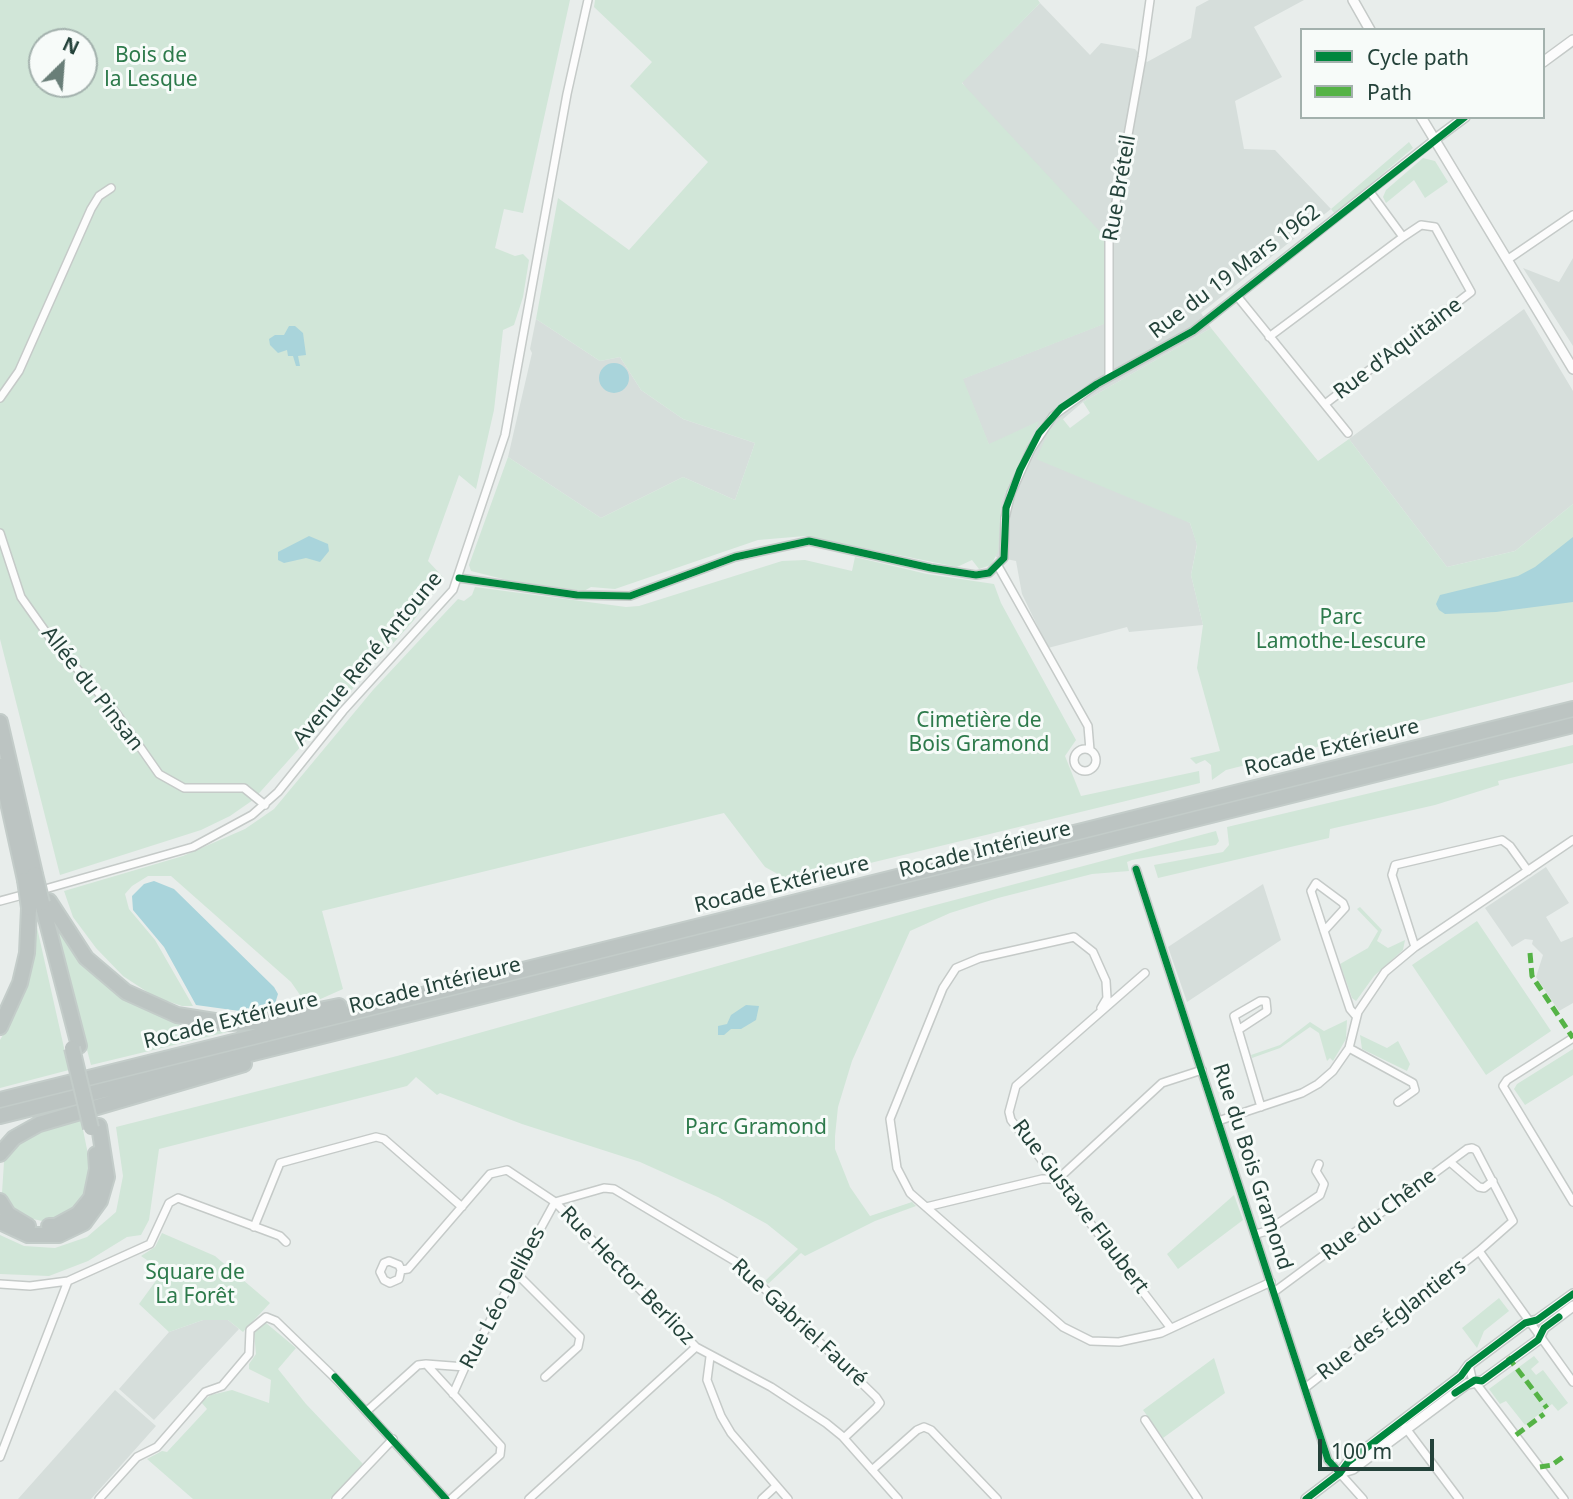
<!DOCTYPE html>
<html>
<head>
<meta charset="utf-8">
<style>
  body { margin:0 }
  #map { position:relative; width:1573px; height:1499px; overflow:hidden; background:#e8edeb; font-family:"Noto Sans",sans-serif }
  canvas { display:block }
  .legend { position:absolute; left:1300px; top:28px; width:245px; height:91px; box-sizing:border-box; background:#f7fbf9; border:2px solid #a3b1ad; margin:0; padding:9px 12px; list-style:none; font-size:21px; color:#24423a }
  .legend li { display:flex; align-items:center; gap:14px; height:35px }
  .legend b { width:35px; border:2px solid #a3b1ad }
  .north { position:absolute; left:28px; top:28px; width:70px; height:70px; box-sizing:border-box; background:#f7fbf9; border:2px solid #a3b1ad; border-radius:50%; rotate:25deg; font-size:19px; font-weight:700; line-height:28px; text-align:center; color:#24423a }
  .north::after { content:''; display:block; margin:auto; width:24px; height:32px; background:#697e78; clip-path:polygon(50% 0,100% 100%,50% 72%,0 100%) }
  .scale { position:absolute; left:1318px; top:1439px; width:116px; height:32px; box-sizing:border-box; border:4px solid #24423a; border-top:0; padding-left:9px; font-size:21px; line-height:24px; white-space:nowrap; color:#24423a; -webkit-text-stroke:5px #f7fbf9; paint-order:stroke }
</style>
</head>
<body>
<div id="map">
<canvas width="1573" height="1499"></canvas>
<ul class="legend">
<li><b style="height:9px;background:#00873e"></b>Cycle path</li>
<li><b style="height:9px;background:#55b346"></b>Path</li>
</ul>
<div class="north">N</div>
<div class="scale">100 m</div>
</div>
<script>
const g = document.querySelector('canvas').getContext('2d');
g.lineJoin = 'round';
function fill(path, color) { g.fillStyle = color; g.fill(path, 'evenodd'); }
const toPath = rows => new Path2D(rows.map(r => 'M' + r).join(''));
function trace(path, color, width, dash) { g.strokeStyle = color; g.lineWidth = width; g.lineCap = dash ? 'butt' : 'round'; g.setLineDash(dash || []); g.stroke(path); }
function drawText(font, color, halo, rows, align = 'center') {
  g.font = font + ' "Noto Sans",sans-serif'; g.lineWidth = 6; g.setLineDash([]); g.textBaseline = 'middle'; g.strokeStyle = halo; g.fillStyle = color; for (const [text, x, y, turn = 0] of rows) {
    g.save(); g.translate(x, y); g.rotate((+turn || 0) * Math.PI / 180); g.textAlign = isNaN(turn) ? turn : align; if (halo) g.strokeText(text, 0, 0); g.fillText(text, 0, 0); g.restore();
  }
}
fill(toPath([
  [1209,0,1304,0,1254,27,1282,77,1235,101,1244,149,1275,150,1331,209,1201,313,1211,328,1083,402,1049,431,1190,523,1197,544,1191,575,1203,625,1129,632,1127,627,1048,648,1022,594,1016,561,996,557,1001,502,1038,422,989,445,962,379,1103,324,962,82,1040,3,1090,55,1101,43,1135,49,1147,62,1191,38,1196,7],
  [1573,258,1573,346,1523,268,1559,282],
  [1524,309,1573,391,1573,504,1515,551,1447,567,1349,439],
  [536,319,600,361,620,357,641,390,683,419,755,443,735,500,683,477,601,518,508,457,532,353,530,349],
  [1546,867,1569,903,1546,917,1561,942,1573,937,1573,1003,1559,1011,1536,977,1543,955,1532,944,1533,940,1525,939,1512,947,1485,908],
  [1263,884,1281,940,1187,1002,1168,947],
  [203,1320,228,1320,239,1329,154,1420,119,1389,169,1332],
  [115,1390,156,1426,91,1499,18,1499]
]), '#d6dedb');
fill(toPath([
  [0,0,570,0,523,213,504,209,495,248,515,256,523,254,529,260,523,297,514,325,503,330,494,410,476,489,459,475,428,561,443,577,438,587,414,620,253,800,230,816,201,830,60,875,0,639],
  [42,42,84,42,84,84,42,84],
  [595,0,1038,0,1040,3,962,83,1105,237,1104,324,963,379,989,444,1039,421,1001,502,998,552,991,565,979,569,972,560,957,567,805,536,758,540,615,589,591,587,584,591,507,580,471,571,469,565,508,457,601,518,683,477,735,500,755,443,683,419,641,390,620,357,600,361,536,319,558,198,629,250,708,162,630,86,652,62,594,7],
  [1409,142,1413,148,1335,214,1331,209],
  [1423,158,1435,161,1448,182,1425,198,1414,180,1386,203,1383,197,1386,190],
  [1211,328,1318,461,1349,439,1447,567,1515,551,1573,504,1573,682,1226,770,1212,780,1211,765,1205,760,1196,764,1190,758,1220,751,1197,668,1203,625,1191,575,1197,545,1190,523,1036,459,1049,431,1062,418,1070,428,1090,413,1083,402],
  [855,557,927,574,994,584,1001,603,1076,740,1065,756,1081,796,1199,771,1200,783,792,882,765,867,724,813,322,911,343,989,307,1005,291,982,171,876,148,876,132,886,125,894,129,909,155,940,193,1006,182,1006,155,997,123,976,96,948,73,917,64,891,183,856,245,829,274,809,373,690,442,616,458,599,464,601,472,595,475,587,626,607,639,606,782,561,805,560,852,571],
  [1573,745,1573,763,1498,781,1499,785,1435,805,1330,829,1329,838,1158,878,1154,865,1223,852,1229,845,1227,827],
  [1216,831,1219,841,1216,845,1132,860,1127,862,1129,871,1092,874,998,898,950,913,910,931,852,1061,838,1107,835,1136,835,1149,850,1187,870,1216,912,1202,916,1206,875,1221,805,1256,801,1253,768,1284,765,1281,798,1249,767,1224,718,1197,640,1162,522,1124,440,1093,437,1095,416,1077,407,1086,159,1149,149,1220,141,1235,127,1237,88,1261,49,1276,0,1274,0,1235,24,1246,55,1248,87,1237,116,1212,123,1176,116,1127,397,1056,928,907],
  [1360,907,1382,930,1377,941,1388,948,1405,940,1403,950,1374,976,1356,1001,1352,998,1340,964,1368,948,1378,931,1357,909],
  [1477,921,1551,1031,1486,1075,1412,965],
  [36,923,69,1070,0,1088,0,1040,16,1013,28,979],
  [54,924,81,963,120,993,240,1029,91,1065],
  [1347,1020,1346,1039,1333,1061,1330,1058,1327,1061,1319,1033,1310,1027,1280,1048,1252,1058,1251,1055,1280,1045,1310,1022,1324,1031],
  [1360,1035,1387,1048,1398,1041,1410,1064,1407,1071,1362,1049],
  [1573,1049,1573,1075,1525,1105,1514,1089,1517,1084],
  [81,1120,90,1164,90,1183,85,1197,74,1210,60,1219,42,1221,24,1217,11,1207,2,1193,4,1162,14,1148,32,1135],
  [1234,1195,1243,1220,1178,1269,1167,1254],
  [162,1233,215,1256,270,1303,243,1332,228,1320,203,1320,169,1332,139,1304,163,1271,141,1256,155,1247],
  [1499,1298,1509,1311,1484,1331,1477,1348,1462,1328],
  [266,1323,296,1348,278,1369,306,1404,363,1464,330,1499,193,1499,147,1459,162,1451,167,1452,207,1409,201,1402,211,1395,232,1390,269,1403,271,1380,249,1369,249,1364,256,1354,254,1333,260,1325],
  [1534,1356,1539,1362,1531,1369,1536,1375,1543,1370,1568,1403,1558,1411,1552,1404,1525,1425,1506,1401,1500,1404,1489,1389],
  [1214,1358,1225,1393,1163,1438,1143,1410]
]), '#d1e6d8');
fill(toPath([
  [289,326,295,326,303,333,306,355,298,356,300,366,296,366,293,356,288,356,287,350,278,353,270,345,269,339,275,335,284,335],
  '599 378a15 15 0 1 1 30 0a15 15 0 1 1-30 0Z',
  [309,536,328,544,329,551,320,562,306,558,284,563,278,560,278,552],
  [1573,537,1573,602,1496,612,1445,614,1439,610,1436,604,1440,595,1518,576,1535,567],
  [154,881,174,889,274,987,278,994,274,1007,269,1011,254,1013,196,1005,164,947,133,910,132,896,144,884],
  [746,1005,759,1006,756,1020,741,1029,731,1029,724,1035,718,1035,718,1026,727,1024,731,1015]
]), '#a9d4db');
const minor = toPath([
  [1507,260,1573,215],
  [1237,296,1348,433],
  [1269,337,1403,237],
  [1109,377,1109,241,1142,57,1150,0],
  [0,398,19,371,91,209,99,196,111,188],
  [1325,404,1471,292,1435,227,1421,225,1403,237,1370,192],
  [0,533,21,597,50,638,117,714,159,774,184,788,244,788,265,805],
  [998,566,1088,726,1090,750],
  [459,578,577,595,630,596,735,557,809,541,931,568,976,575,989,573,1004,558,1005,518,1011,493,1031,449,1053,416,1097,384,1193,331,1434,140],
  '1074 760a11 11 0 1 1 22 0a11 11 0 1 1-22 0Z',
  [1136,869,1328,1460,1363,1499],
  [38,891,193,847,252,815,278,792,343,711,453,590,505,435,567,94,588,0],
  [0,901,26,894],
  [1324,931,1345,908,1343,903,1316,883,1311,891,1324,931,1350,1009,1356,1016],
  [1415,947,1392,875,1395,865,1502,840,1510,846,1528,871],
  [1145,973,1016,1086,1009,1112,1011,1120,1170,1327],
  [1101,1008,1107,998,1106,981,1093,952,1074,937,980,958,956,968,943,988,890,1119,897,1168,910,1193,1063,1327,1091,1341,1119,1342,1161,1333,1271,1282],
  [1238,1030,1267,1011,1266,1001,1260,1001,1234,1016,1261,1107],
  [1573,1038,1507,1080,1503,1086,1573,1202],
  [1349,1048,1413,1083,1415,1090,1398,1102],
  [1218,1121,1302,1093,1318,1084,1333,1071,1349,1048,1358,1012,1385,972,1415,947,1573,840],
  [1450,1162,1479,1187,1484,1188,1493,1181],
  [555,1202,604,1188,614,1189,738,1263,876,1397,880,1403,876,1408,844,1438],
  [926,1207,1042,1179,1058,1179,1162,1083,1202,1070],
  [254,1227,280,1163,376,1137,384,1139,462,1207],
  [1256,1234,1267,1231,1320,1195,1324,1184,1316,1171,1319,1164],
  [401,1270,399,1265,389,1261,384,1263,380,1272,384,1280,390,1283,399,1279,401,1270,408,1269,490,1174,507,1170,555,1202,696,1347,771,1387,826,1423,842,1436,898,1499],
  [516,1273,580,1337,578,1347,545,1377],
  [0,1284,30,1286,68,1281,150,1244,169,1203,178,1198,280,1236,286,1242],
  [1274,1292,1467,1149,1472,1148,1476,1150,1513,1221,1479,1251,1573,1382],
  [710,1357,707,1380,721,1416,731,1433,788,1499],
  [426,1364,465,1367],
  [1469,1365,1472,1378,1564,1499],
  [1305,1388,1479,1251],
  [453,1394,465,1367,555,1202],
  [367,1411,418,1365,426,1364,501,1446,500,1455,451,1499],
  [1145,1420,1198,1499],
  [1405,1427,1459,1499],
  [0,1457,68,1281],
  [872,1470,917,1430,924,1427,931,1430,997,1499],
  [99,1499,137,1457,157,1447,205,1392,222,1386,249,1354,250,1330,266,1317,276,1321,339,1382,446,1499],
  [336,1499,393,1439],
  [529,1499,696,1347],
  [762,1499,776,1486]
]);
const tertiary = toPath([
  [1353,0,1370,30],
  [1543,62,1573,40],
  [1421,117,1573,369],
  [1434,140,1465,117],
  [1340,1473,1353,1469,1467,1384,1482,1381,1538,1340,1544,1328,1573,1306],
  [1306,1499,1340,1473,1348,1462,1461,1376,1469,1365,1525,1323,1537,1320,1573,1294]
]);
const motorway = toPath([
  [0,722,35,874],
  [0,766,25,880],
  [49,901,86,958,126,992,177,1015,227,1023,261,1022,339,1006],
  [42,903,79,1046],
  [0,1027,20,983,27,953,29,908],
  [0,1100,1573,709],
  [0,1116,1573,725],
  [0,1154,14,1138,39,1124,244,1064],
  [0,1201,8,1214,28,1226],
  [0,1222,28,1235,59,1235,84,1223,100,1201,107,1177,99,1126],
  [49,1226,56,1226,78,1214,91,1198,97,1169,96,1154]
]);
trace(minor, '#c5cac8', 10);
trace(tertiary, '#c5cac8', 12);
trace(motorway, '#c3ccc9', 18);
trace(minor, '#fcfcfc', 7);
trace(tertiary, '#fcfcfc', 9);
trace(motorway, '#bcc4c2', 14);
const motorwayBridge = toPath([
  [35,874,42,903],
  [25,880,29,908],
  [72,1048,91,1128]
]);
trace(motorwayBridge, '#c3ccc9', 18, []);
trace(motorwayBridge, '#bcc4c2', 14);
trace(toPath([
  [1530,953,1532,976,1573,1038],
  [1508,1357,1547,1408],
  [1516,1435,1544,1414],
  [1540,1467,1552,1465,1563,1457]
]), '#55b346', 5, [10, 5]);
trace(toPath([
  [459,578,577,595,630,596,735,557,809,541,931,568,976,575,989,573,1004,558,1006,508,1020,470,1039,433,1061,408,1097,384,1193,331,1465,117],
  [1136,869,1328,1460,1340,1473],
  [335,1377,446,1499],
  [1455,1393,1475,1380,1482,1381,1538,1340,1544,1328,1559,1317],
  [1306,1499,1340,1473,1348,1462,1461,1376,1469,1365,1525,1323,1537,1320,1573,1294]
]), '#00873e', 7);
drawText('21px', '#2d7a4b', '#f7fbf9', [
  ["Bois de",151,56],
  ["la Lesque",151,80],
  ["Parc",1341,618],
  ["Lamothe-Lescure",1341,642],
  ["Cimetière de",979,721],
  ["Bois Gramond",979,745],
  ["Parc Gramond",756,1128],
  ["Square de",195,1273],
  ["La Forêt",195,1297]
]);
drawText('21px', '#24423a', '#f7fbf9', [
  ["Rue Bréteil",1120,188,-80],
  ["Rue du 19 Mars 1962",1235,272,-37],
  ["Rue d'Aquitaine",1398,349,-37],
  ["Avenue René Antoune",368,659,-50],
  ["Allée du Pinsan",92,689,52],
  ["Rocade Extérieure",1332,748,-14],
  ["Rocade Intérieure",985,850,-14],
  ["Rocade Extérieure",782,885,-14],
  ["Rocade Intérieure",435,986,-14],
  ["Rocade Extérieure",231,1021,-14],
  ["Rue du Bois Gramond",1252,1167,72],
  ["Rue Gustave Flaubert",1080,1207,53],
  ["Rue du Chêne",1379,1215,-37],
  ["Rue Hector Berlioz",627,1276,46],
  ["Rue Léo Delibes",503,1298,-62],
  ["Rue des Églantiers",1392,1320,-38],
  ["Rue Gabriel Fauré",799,1323,43]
]);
</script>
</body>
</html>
